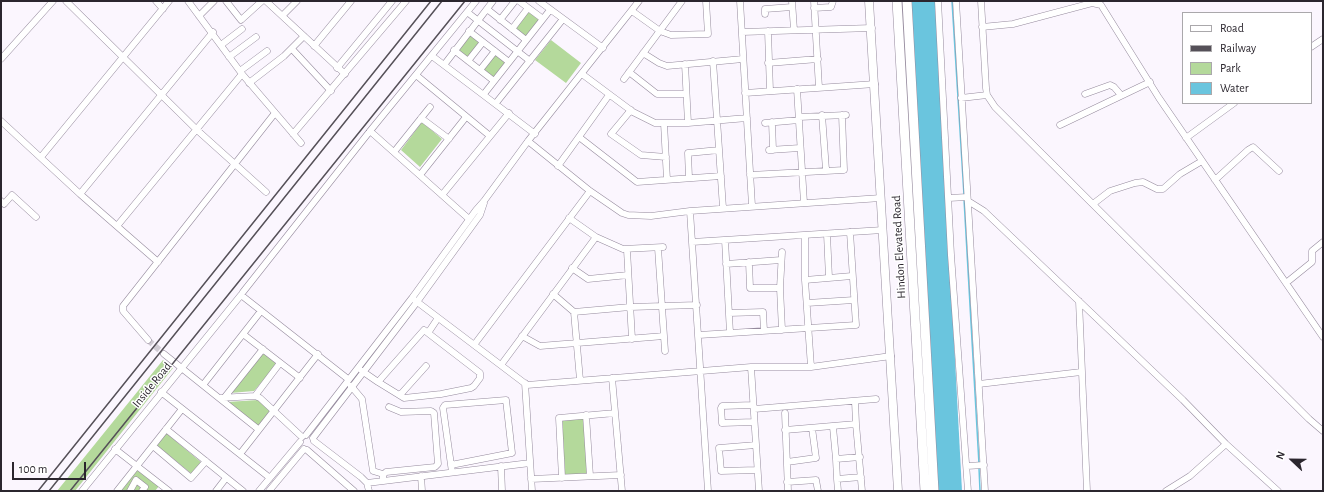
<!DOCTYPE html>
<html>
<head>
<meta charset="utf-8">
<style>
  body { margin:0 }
  #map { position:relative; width:1324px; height:492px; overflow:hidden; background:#fbf6fe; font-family:"Alegreya Sans",sans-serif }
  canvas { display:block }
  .frame { position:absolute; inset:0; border:2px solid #2b262e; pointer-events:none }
  .legend { position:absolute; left:1182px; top:12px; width:130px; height:92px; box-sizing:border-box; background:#fff; border:1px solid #aaa8ab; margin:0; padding:5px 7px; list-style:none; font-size:12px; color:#2b262e }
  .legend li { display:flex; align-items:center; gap:8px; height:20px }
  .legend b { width:20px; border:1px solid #aaa8ab }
  .north { position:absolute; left:1272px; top:440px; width:40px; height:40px; -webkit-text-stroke:3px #fff; paint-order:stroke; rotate:292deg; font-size:11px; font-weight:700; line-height:16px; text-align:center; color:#2b262e }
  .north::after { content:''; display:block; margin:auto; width:14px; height:18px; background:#2b262e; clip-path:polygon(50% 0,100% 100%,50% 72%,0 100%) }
  .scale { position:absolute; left:12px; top:462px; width:74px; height:18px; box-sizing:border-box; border:2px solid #2b262e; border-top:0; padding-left:5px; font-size:12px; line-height:14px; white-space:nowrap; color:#2b262e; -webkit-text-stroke:3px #fff; paint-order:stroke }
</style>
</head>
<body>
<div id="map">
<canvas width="1324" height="492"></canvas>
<div class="frame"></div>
<ul class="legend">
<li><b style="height:5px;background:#fff"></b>Road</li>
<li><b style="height:5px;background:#555058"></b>Railway</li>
<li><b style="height:11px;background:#b4d99b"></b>Park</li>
<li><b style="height:11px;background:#6ac5de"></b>Water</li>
</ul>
<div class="north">N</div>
<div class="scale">100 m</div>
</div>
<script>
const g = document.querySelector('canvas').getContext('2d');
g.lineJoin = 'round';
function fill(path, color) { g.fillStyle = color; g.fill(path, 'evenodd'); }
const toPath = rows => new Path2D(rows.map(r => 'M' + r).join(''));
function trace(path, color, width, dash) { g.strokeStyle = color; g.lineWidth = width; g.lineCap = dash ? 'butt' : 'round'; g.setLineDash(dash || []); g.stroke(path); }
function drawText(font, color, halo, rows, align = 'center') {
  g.font = font + ' "Alegreya Sans",sans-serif'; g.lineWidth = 3; g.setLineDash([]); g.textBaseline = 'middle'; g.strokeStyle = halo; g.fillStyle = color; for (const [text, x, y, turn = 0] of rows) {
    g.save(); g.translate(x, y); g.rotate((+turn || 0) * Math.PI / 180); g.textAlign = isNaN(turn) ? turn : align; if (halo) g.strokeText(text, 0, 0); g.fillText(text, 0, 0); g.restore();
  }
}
fill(toPath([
  [528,11,539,20,526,37,515,28],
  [470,33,481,42,468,59,456,50],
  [551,40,581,63,566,83,535,60],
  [495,53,507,62,493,79,482,70],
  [422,122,442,139,420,167,401,150],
  [263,353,277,364,254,391,230,393],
  [163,360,173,368,75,491,57,491],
  [258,400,271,410,258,426,227,402],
  [584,418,587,474,565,475,562,419],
  [165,432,202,463,193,475,155,444],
  [137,468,159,486,155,491,119,491]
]), '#b4d99b');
fill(toPath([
  [906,1,936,1,962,491,935,491]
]), '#6ac5de');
trace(toPath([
  [952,1,964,195],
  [964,199,979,464],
  [979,468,980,491]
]), '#6ac5de', 1.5);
trace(toPath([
  [148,340,164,354]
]), '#d1ccd4', 6, [6, 3]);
const minor = toPath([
  [66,1,197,130,266,192],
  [156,1,163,9],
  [188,1,242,74,301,143],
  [226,1,241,20,262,1],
  [266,1,345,74],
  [519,1,543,19],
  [539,1,603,48],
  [740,1,752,206],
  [792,1,794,30],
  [814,1,819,88],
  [938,1,951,255,968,491],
  [956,1,985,491],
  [981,1,986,88,987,95,995,107,1309,419,1323,431],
  [814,8,831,7,833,1],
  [487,9,526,40],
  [632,11,660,31,671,35,708,34,706,1],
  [467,12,530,61],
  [765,14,765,9,792,7],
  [283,15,297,1],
  [199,16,214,1],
  [500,20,515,1],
  [982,27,1013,24,1092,3,1101,5,1159,98,1323,337],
  [512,29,528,8],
  [469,31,509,62],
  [768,31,770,91],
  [742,32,872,28],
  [221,45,242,29],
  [314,46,351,1],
  [1311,47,1323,39],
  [292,49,331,91],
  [454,50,494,81],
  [643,53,659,63,667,66,743,59],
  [432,56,535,134],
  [229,57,256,37],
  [1,59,53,1],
  [468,61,483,42],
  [713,61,723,208],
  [768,63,818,59],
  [685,64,688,123],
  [444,65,493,1],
  [337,68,392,1],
  [480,70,495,51],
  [240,71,267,51],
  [629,72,657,94,686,94],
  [582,74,633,112,655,123,688,123,747,118],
  [416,75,490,136],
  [624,79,682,1],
  [249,83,284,56,304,36],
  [797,89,804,203],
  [745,93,875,84],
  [484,94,550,10],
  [1085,94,1110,85,1114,87,1121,95],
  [961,98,987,95],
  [496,103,563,19],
  [631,110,611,134,641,155,666,157],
  [822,115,826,170],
  [799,117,846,115],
  [421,118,449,139],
  [1,121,80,194,158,262],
  [772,122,773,150],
  [664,123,667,180],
  [765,123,799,120],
  [1060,125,1150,82],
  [370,131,469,219],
  [293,134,406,1],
  [579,137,637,182,721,176],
  [1186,138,1234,103],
  [528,141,590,191,622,213,628,215,651,216,690,211,881,198],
  [769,150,800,148],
  [394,152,430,107],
  [41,157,169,1],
  [558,166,609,95],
  [420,175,466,117],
  [750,175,844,170,842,115],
  [689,178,688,153,719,150],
  [1215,180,1248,150,1253,147,1279,171],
  [80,194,213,32],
  [442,195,509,113],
  [949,198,967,197],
  [1,201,4,204,12,195,36,217],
  [968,201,984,211,1183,400,1226,444,1278,491],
  [1093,204,1110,191,1135,183,1143,182,1157,189,1163,189,1180,174,1202,161],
  [690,211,708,491],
  [569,218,596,237,623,249,663,247],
  [117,226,242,74],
  [827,234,829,278],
  [805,235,805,280,811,367],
  [725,240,730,333],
  [692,242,883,230],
  [658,248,665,351],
  [627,250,632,339],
  [749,262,750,288,780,288],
  [726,264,781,260],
  [572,268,588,279,628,275],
  [805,280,852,276],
  [1286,283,1312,262,1312,251,1323,242],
  [243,292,370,131,476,1],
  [553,294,574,312,630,307,697,305],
  [412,298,527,385,751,367,811,367,891,356],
  [1079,301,1087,491],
  [807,303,854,300],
  [574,312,580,380],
  [729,313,763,312,764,331],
  [782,330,780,288,782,252],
  [243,334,300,378],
  [699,335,856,325,850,232],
  [522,336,540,346,664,336],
  [148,340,123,311,123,306,275,113],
  [474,345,590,191],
  [164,354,219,398,255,396,260,398,302,437],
  [501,365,596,237],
  [751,367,759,491],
  [362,371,378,382,424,330,428,333,438,318],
  [612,378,622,491],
  [378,382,404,398,441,394,471,388,474,386,480,378,480,373,428,333],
  [525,383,532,491],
  [979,384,1081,372],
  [203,385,261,311],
  [351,386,362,399,373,471,383,474],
  [161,392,270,478],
  [400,395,426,366],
  [255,396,280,363],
  [219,398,258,429],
  [224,398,263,349],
  [855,401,856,424],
  [753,405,722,406,721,408,722,423,754,422],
  [754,409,876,399],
  [785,413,788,491],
  [586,415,590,476],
  [833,427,836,459,860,457],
  [166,429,243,491],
  [785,430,856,424,862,491],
  [306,435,412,298,476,210,484,201,528,141,639,1],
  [313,438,417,302,480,215,484,203],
  [314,441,361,477,367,483,369,491],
  [756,445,719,448,721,471,757,470],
  [153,446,191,478,206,461],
  [115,449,169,491],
  [307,450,354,491],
  [240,454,318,354],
  [836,459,837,479],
  [787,462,816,458,812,428],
  [451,465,512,453,506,400,445,405,443,408,452,472],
  [501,466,502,491],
  [967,466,984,465],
  [421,476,422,491],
  [562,478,559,418,615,413],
  [531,479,621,475],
  [383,481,383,475,386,472,435,467,438,464,434,413,431,411,401,412,389,407],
  [787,482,816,480,818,491],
  [367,483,530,463],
  [82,491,241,295,348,379],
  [117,491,182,409],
  [130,491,136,480,145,487,142,491],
  [216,491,226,478],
  [259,491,300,442],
  [269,491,304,449],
  [838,491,837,479,861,477],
  [1166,491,1190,476,1226,444]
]);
const major = toPath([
  [869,1,898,491]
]);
const highway = toPath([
  [897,1,925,491],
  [907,1,934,491]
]);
trace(minor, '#958a9d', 7);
trace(major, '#958a9d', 9);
trace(highway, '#958a9d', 10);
trace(minor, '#fff', 6);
trace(major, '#fff', 8);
trace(highway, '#fff', 9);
trace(toPath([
  [38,491,431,1],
  [49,491,442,1],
  [70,491,465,1]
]), '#555058', 1.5);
drawText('12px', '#2b262e', '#fff', [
  ["Hindon Elevated Road",899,247,-93],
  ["Inside Road",152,385,-51]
]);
</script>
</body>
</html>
